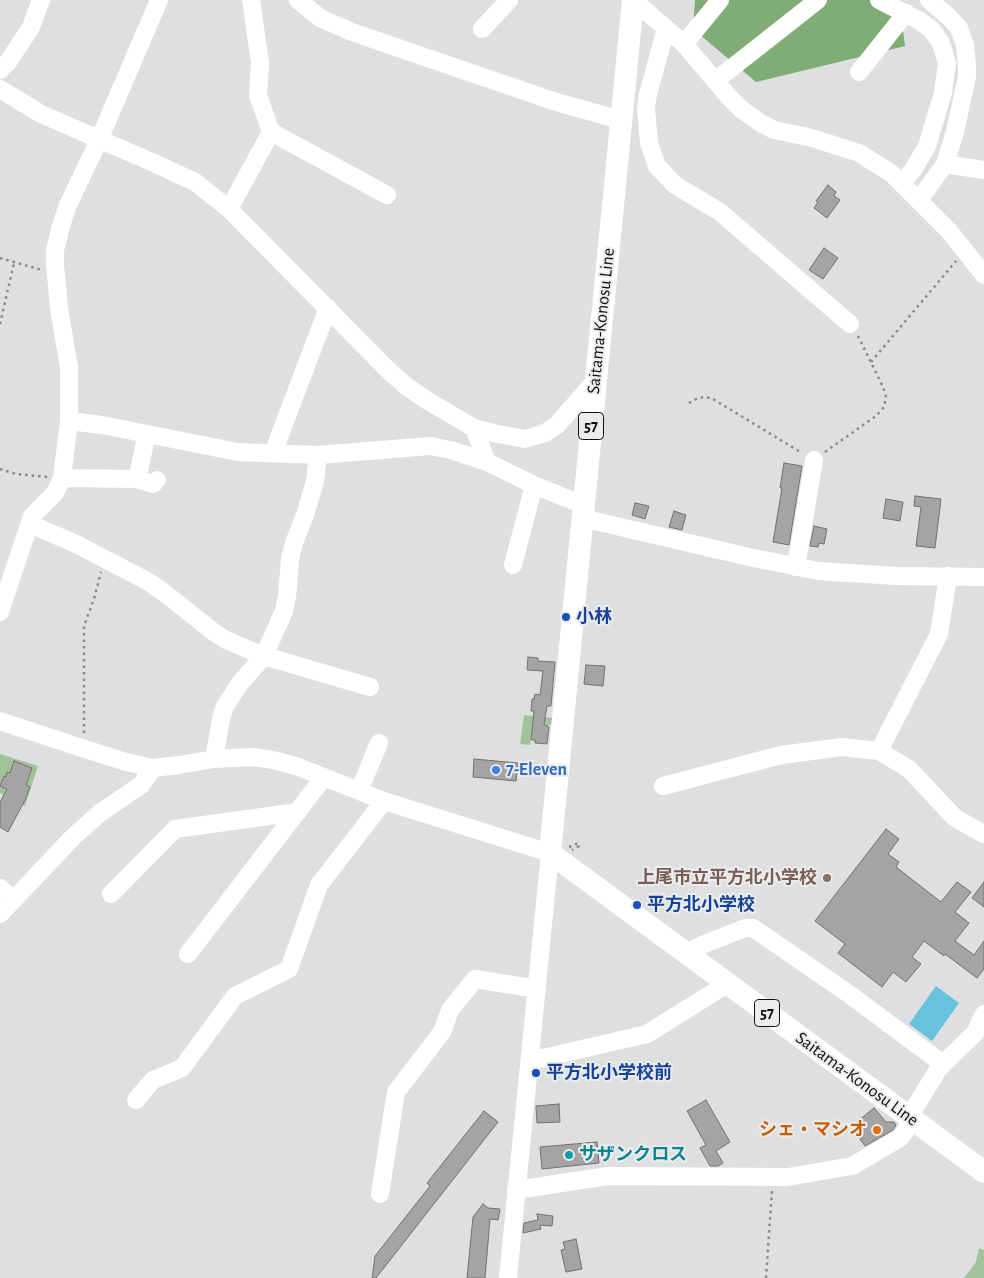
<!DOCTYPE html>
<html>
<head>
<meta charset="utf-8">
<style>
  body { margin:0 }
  canvas { display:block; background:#dddfe1 }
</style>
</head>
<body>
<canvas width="984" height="1278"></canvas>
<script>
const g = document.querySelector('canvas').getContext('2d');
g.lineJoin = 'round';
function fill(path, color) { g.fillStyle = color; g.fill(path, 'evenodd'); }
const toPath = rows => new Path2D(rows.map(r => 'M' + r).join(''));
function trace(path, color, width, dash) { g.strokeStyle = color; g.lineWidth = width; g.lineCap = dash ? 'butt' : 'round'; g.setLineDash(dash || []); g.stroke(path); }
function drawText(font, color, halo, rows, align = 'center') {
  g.font = font + ' "Alegreya Sans","Noto Sans JP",sans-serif'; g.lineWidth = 4; g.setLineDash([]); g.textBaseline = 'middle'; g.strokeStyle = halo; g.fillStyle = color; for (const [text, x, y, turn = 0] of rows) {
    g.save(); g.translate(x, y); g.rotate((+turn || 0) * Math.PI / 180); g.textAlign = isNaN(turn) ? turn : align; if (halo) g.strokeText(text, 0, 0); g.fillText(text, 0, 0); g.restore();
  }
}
fill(toPath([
  [524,715,552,718,551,725,534,724,534,727,532,727,530,745,520,744],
  [0,754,38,766,25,806,0,793],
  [979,1248,984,1250,984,1278,964,1278,976,1262]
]), '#a1c399');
fill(toPath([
  [695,0,899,0,905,46,756,82,693,29]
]), '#7fad75');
fill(toPath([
  [936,986,959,1003,932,1041,909,1024]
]), '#67c3dc');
const building = toPath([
  [828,185,836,192,834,196,840,200,827,218,814,208,818,202,816,201,828,185],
  [824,248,838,258,823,279,809,270,824,248],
  [784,463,802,466,789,545,773,542,782,488,780,488,784,463],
  [915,496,941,499,935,548,916,546,921,507,914,506,915,496],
  [886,499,903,502,900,521,883,518,886,499],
  [635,503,649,506,645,519,632,515,635,503],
  [674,511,686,515,682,530,669,527,674,511],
  [814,526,827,529,824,544,819,543,818,547,810,546,814,526],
  [528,657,538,658,538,661,555,662,551,706,547,706,544,725,548,726,549,727,547,744,535,743,535,740,531,740,534,711,531,711,532,699,534,699,535,694,540,695,543,671,527,670,528,657],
  [586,665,605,666,603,686,584,684,586,665],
  [474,759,518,763,516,781,473,777,474,759],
  [14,761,32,768,26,785,30,787,25,800,8,832,0,827,0,802,7,789,0,786,4,776,6,777,7,772,10,773,14,761],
  [886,829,899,839,888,854,899,862,896,867,941,902,957,882,971,892,955,912,969,923,955,941,974,955,984,941,984,969,977,978,945,954,944,956,924,941,912,957,921,964,906,982,893,972,882,987,838,953,845,944,815,921,886,829],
  [984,882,984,907,972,898,984,882],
  [706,1100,730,1142,716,1151,723,1163,718,1166,710,1166,700,1148,706,1145,687,1111,706,1100],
  [559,1104,560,1122,537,1123,536,1106,559,1104],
  [874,1108,886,1122,894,1122,896,1125,893,1130,865,1146,860,1139,863,1137,853,1125,874,1108],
  [484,1111,498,1122,376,1278,372,1278,375,1256,430,1186,427,1183,484,1111],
  [597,1142,599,1163,542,1169,540,1147,597,1142],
  [483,1204,488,1208,500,1209,498,1220,490,1219,485,1278,467,1278,473,1217,483,1204],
  [537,1214,553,1216,552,1226,540,1225,541,1229,523,1233,524,1223,538,1220,537,1214],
  [576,1239,582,1269,566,1272,561,1250,565,1249,563,1242,576,1239]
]);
fill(building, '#a6a3a4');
trace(building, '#747172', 1);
trace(toPath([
  [0,258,42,270],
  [0,324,14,263],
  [871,362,956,261],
  [689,403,698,398,706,397,713,399,802,453],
  [825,452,876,416,884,407,886,397,883,387,858,336],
  [0,469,16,474,48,477],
  [84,733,84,626,94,599,101,572],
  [569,847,578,843,579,846,572,850],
  [766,1278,772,1190]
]), '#888a8b', 2.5, [2.5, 4]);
trace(toPath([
  [298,0,320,18,352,32,556,102,621,120],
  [633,0,684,44,728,96,741,109,759,122,774,130,812,138,859,153,891,173,949,231,984,275],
  [879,0,920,21,931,29,941,43,947,63,943,93,927,146,913,170,902,182],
  [482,29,509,0],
  [666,29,648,94,646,108,649,143,657,166,675,185,720,212,850,324],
  [684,44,720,0],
  [0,70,8,62,31,27,41,0],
  [859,72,906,13],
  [715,81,818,0],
  [0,89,41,114,154,163,195,182,229,209,389,371,406,386,428,401,474,428,487,462],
  [271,132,387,195],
  [945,164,984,170],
  [919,200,945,164,955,132,967,77,967,65,965,45,959,28,949,17,929,0],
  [229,209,271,132,258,95,260,63,251,0],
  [69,421,102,425,238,452,318,455,430,446,451,450,487,462,534,485,583,505],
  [474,428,498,434,525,439,545,433,557,425,595,381],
  [273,453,328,308],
  [62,478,137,479,153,484,157,480],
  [137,479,147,434],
  [582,518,749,557,818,571,896,576,984,577],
  [30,524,76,544,149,582,162,591,215,633,226,640,264,656,370,687],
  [513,565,534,485],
  [796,567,814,460],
  [0,612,32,516,55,493,62,478,69,421,69,367,59,308,55,264,55,250,61,226,68,205,99,140,159,0],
  [0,721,82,748,126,762,153,768,179,765,214,759,253,757,273,760,296,766,384,801,550,853,508,1278],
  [879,751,939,634,948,576],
  [214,759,221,719,225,706,241,682,264,656,284,611,287,597,290,559,294,543,306,512,315,481,318,455],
  [663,786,781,755,842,747,879,751,909,769,955,818,984,834],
  [359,791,379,743],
  [0,888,14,900],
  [111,894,175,829,298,812],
  [0,914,74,836,100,813,141,785,153,768],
  [687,953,702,945,745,928,753,928,849,994,943,1064],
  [188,954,324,777],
  [530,1061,647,1034,727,984],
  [136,1100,153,1080,182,1068,235,996,289,969,319,885,384,801],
  [516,1190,608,1176,788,1177,852,1166,900,1138,910,1125,909,1117,939,1068,975,1033,984,1014],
  [380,1194,396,1092,442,1032,450,1010,475,979,537,989]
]), '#fff', 18);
trace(toPath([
  [633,0,550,853,984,1172]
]), '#fff', 22);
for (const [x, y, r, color] of [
  [566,617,5,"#1a4fb4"],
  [496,770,5,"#3f7fe0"],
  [827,878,5,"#8d6e63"],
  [637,905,5,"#1a4fb4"],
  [536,1073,5,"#1a4fb4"],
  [877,1130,5,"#e8710a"],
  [569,1155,5,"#0f9aa8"]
]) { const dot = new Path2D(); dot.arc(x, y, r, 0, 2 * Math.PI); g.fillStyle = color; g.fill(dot); trace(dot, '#eaecee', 2); }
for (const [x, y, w] of [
  [591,426,25],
  [767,1013,25]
]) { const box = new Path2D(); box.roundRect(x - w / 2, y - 13.5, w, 27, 4); g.fillStyle = '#eaecee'; g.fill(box); trace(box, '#0e0f10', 1); }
drawText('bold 16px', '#0e0f10', null, [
  ["57",591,426],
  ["57",767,1013]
]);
drawText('18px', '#0e0f10', '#eaecee', [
  ["Saitama-Konosu Line",601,321,-84],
  ["Saitama-Konosu Line",857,1079,36]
]);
drawText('bold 18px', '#164399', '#eaecee', [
  ["小林",576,617],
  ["平方北小学校",647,905],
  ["平方北小学校前",546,1073]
], 'left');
drawText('bold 18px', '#366cbe', '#eaecee', [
  ["7-Eleven",506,770]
], 'left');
drawText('bold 18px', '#785e54', '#eaecee', [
  ["上尾市立平方北小学校",817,878]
], 'right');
drawText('bold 18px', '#c56008', '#eaecee', [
  ["シェ・マシオ",867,1130]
], 'right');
drawText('bold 18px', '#0d838f', '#eaecee', [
  ["サザンクロス",579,1155]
], 'left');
</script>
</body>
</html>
